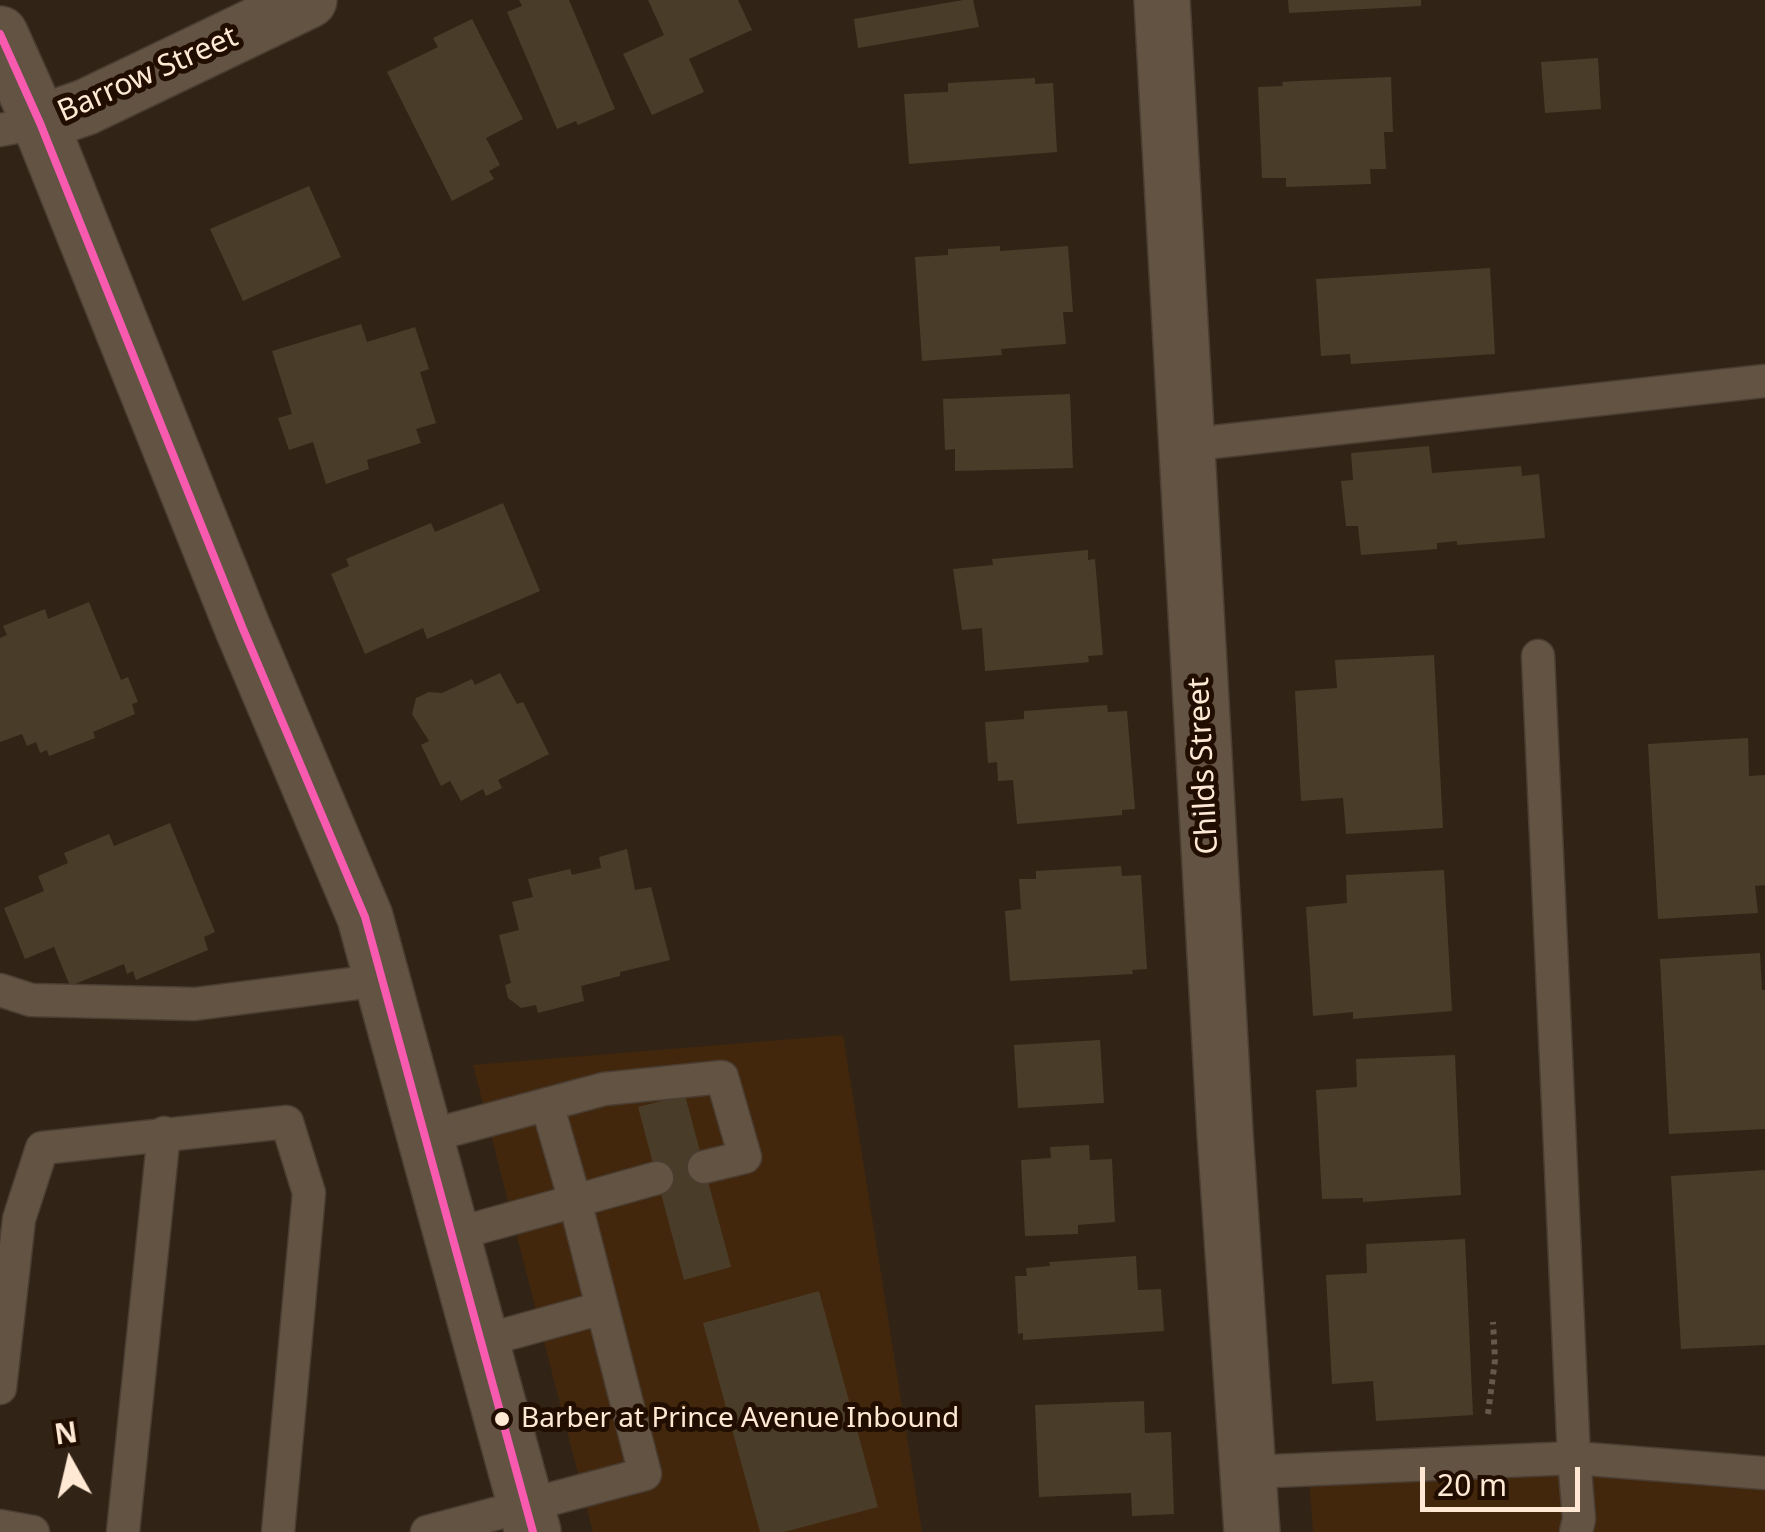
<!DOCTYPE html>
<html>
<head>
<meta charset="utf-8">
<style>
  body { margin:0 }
  #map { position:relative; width:1765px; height:1532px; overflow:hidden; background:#312416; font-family:"Noto Sans",sans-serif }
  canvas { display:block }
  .north { position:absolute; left:20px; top:1412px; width:100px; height:100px; -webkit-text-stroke:8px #210e00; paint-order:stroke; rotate:352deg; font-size:28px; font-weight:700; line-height:40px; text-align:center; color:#ffe8d4 }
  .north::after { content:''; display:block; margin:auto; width:35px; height:45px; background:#ffe8d4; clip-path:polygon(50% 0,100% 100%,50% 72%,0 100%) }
  .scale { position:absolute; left:1420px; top:1467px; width:160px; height:45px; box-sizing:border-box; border:5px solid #ffe8d4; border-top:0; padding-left:12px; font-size:30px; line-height:35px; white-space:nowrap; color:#ffe8d4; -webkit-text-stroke:8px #210e00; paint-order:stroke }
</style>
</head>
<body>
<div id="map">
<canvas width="1765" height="1532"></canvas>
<div class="north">N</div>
<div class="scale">20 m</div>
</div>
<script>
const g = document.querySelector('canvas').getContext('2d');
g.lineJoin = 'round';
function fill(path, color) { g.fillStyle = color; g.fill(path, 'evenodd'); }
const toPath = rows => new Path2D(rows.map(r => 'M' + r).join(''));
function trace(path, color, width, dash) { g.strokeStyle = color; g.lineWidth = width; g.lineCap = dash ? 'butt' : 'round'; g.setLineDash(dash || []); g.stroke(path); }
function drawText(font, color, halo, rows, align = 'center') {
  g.font = font + ' "Noto Sans",sans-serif'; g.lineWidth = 10; g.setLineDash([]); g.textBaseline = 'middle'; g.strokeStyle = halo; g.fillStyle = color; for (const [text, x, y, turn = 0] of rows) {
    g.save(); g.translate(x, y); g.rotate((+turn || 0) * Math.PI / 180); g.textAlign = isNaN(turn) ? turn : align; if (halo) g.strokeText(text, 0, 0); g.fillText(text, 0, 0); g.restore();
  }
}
fill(toPath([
  [843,1035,922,1532,593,1532,473,1065],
  [1488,1468,1765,1490,1765,1532,1313,1532,1309,1477]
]), '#42270c');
fill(toPath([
  [519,0,569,0,615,109,578,125,576,121,557,129,507,12,522,6],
  [648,0,738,0,752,30,689,59,704,92,652,115,623,54,664,35],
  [963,0,973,0,979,27,858,48,854,19],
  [1288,0,1421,0,1421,6,1289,13],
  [472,19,523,119,486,138,500,165,489,171,494,179,452,201,387,72,438,47,433,38],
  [1598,58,1601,109,1545,113,1541,62],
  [1391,77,1393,132,1384,132,1386,169,1370,169,1371,184,1286,187,1286,178,1262,178,1258,87,1283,86,1282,82,1297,81],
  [1035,78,1035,84,1053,83,1057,152,909,164,904,94,948,92,948,83],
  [309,186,341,257,243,301,210,229],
  [1000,246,1000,251,1068,246,1073,312,1063,312,1066,344,1001,349,1002,355,922,361,915,257,948,255,948,249],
  [1490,268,1495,354,1351,364,1350,354,1321,356,1316,279],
  [361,324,367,342,415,327,429,369,420,372,436,423,416,429,421,443,367,460,369,469,326,484,313,442,289,450,278,418,292,414,272,351],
  [1070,394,1073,468,955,471,955,449,945,450,943,399],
  [1429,446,1432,473,1521,466,1522,476,1539,474,1545,538,1457,545,1457,541,1437,543,1437,549,1361,555,1358,526,1346,526,1341,481,1353,480,1351,453],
  [503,503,540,591,427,639,423,628,365,654,331,574,349,566,346,559,431,523,435,532],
  [1088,550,1088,560,1095,559,1103,655,1088,656,1089,662,1080,663,985,671,982,628,962,630,953,569,993,565,992,559],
  [89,602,121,680,128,677,138,702,132,704,135,714,93,732,95,738,49,756,47,750,40,753,36,742,27,746,22,734,0,742,0,638,7,635,3,626,45,609,48,619],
  [1434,655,1443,828,1346,834,1343,798,1301,801,1295,691,1337,688,1335,660],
  [500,673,517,704,523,702,549,754,498,780,502,788,486,796,483,789,461,801,450,781,441,786,421,745,429,741,412,714,416,698,429,692,442,693,472,679,475,685],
  [1107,705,1108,712,1127,711,1135,809,1122,810,1122,815,1017,824,1013,780,998,781,997,762,988,763,985,722,1024,719,1024,711],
  [1748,738,1749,776,1765,775,1765,885,1755,886,1758,913,1658,919,1648,744],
  [170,823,215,932,204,937,208,950,136,980,133,971,127,974,124,964,70,986,54,947,25,959,4,908,44,891,38,876,68,863,64,853,109,834,114,846],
  [627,849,635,890,651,887,670,960,620,972,620,976,581,986,584,1001,538,1013,536,1005,521,1008,508,998,505,985,511,983,499,935,519,930,512,902,533,897,528,879,570,869,572,875,601,868,599,857],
  [1121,866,1122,876,1141,875,1147,969,1132,970,1133,974,1010,981,1005,911,1021,909,1019,879,1036,879,1036,871],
  [1444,870,1452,1011,1353,1019,1353,1012,1313,1016,1306,907,1347,903,1346,875],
  [1760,953,1762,990,1765,990,1765,1129,1669,1134,1660,959],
  [1100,1040,1104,1103,1018,1108,1014,1045],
  [1455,1055,1461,1195,1363,1202,1363,1198,1322,1199,1316,1090,1357,1087,1356,1059],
  [685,1095,731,1267,684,1280,638,1107],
  [1089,1145,1090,1160,1112,1159,1115,1222,1078,1225,1078,1234,1025,1236,1021,1160,1051,1158,1050,1147],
  [1765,1170,1765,1345,1681,1349,1671,1176],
  [1465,1239,1473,1415,1376,1421,1373,1381,1332,1384,1326,1275,1367,1273,1366,1244],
  [1136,1256,1138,1290,1161,1289,1164,1331,1023,1340,1023,1333,1018,1334,1015,1276,1027,1276,1026,1268,1050,1266,1049,1262],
  [819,1291,878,1507,784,1532,760,1532,703,1323],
  [1144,1401,1145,1433,1171,1432,1174,1514,1132,1516,1131,1493,1039,1497,1035,1405]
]), '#493c28');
const lane = toPath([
  [0,130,40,123],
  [1186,445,1765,381],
  [0,990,31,1000,195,1004,382,980],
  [425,1137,604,1089,722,1077,745,1157,704,1167],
  [452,1235,575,1201,547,1104],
  [482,1341,602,1308],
  [0,1388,19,1219,42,1148,287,1122,309,1193,278,1532],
  [1249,1472,1574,1458,1538,656],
  [0,1526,33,1532],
  [123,1532,164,1133],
  [427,1532,645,1474,575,1201,657,1178],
  [1576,1532,1579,1519,1574,1458,1765,1473]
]);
const street = toPath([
  [1162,0,1225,1133,1252,1532],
  [40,123,86,107,309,0]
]);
const secondary = toPath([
  [0,34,40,123,243,629,365,917,533,1532]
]);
trace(lane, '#4a3e33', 35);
trace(street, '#4a3e33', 58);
trace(secondary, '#4a3e33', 58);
trace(toPath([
  [1488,1414,1495,1360,1493,1322]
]), '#66584a', 6, [5, 5]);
trace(lane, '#635343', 32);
trace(street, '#635343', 55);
trace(secondary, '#635343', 55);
trace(toPath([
  [0,34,40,123,243,629,365,917,533,1532]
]), '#f75aaf', 8);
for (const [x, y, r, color] of [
  [502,1419,9,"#ffe8d4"]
]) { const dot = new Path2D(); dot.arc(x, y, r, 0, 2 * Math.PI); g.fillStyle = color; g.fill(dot); trace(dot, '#210e00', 4); }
drawText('28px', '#ffe8d4', '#210e00', [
  ["Barber at Prince Avenue Inbound",521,1419]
], 'left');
drawText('30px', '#ffe8d4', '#210e00', [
  ["Barrow Street",148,75,-24],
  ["Childs Street",1204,766,-93]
]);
</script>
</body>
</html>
